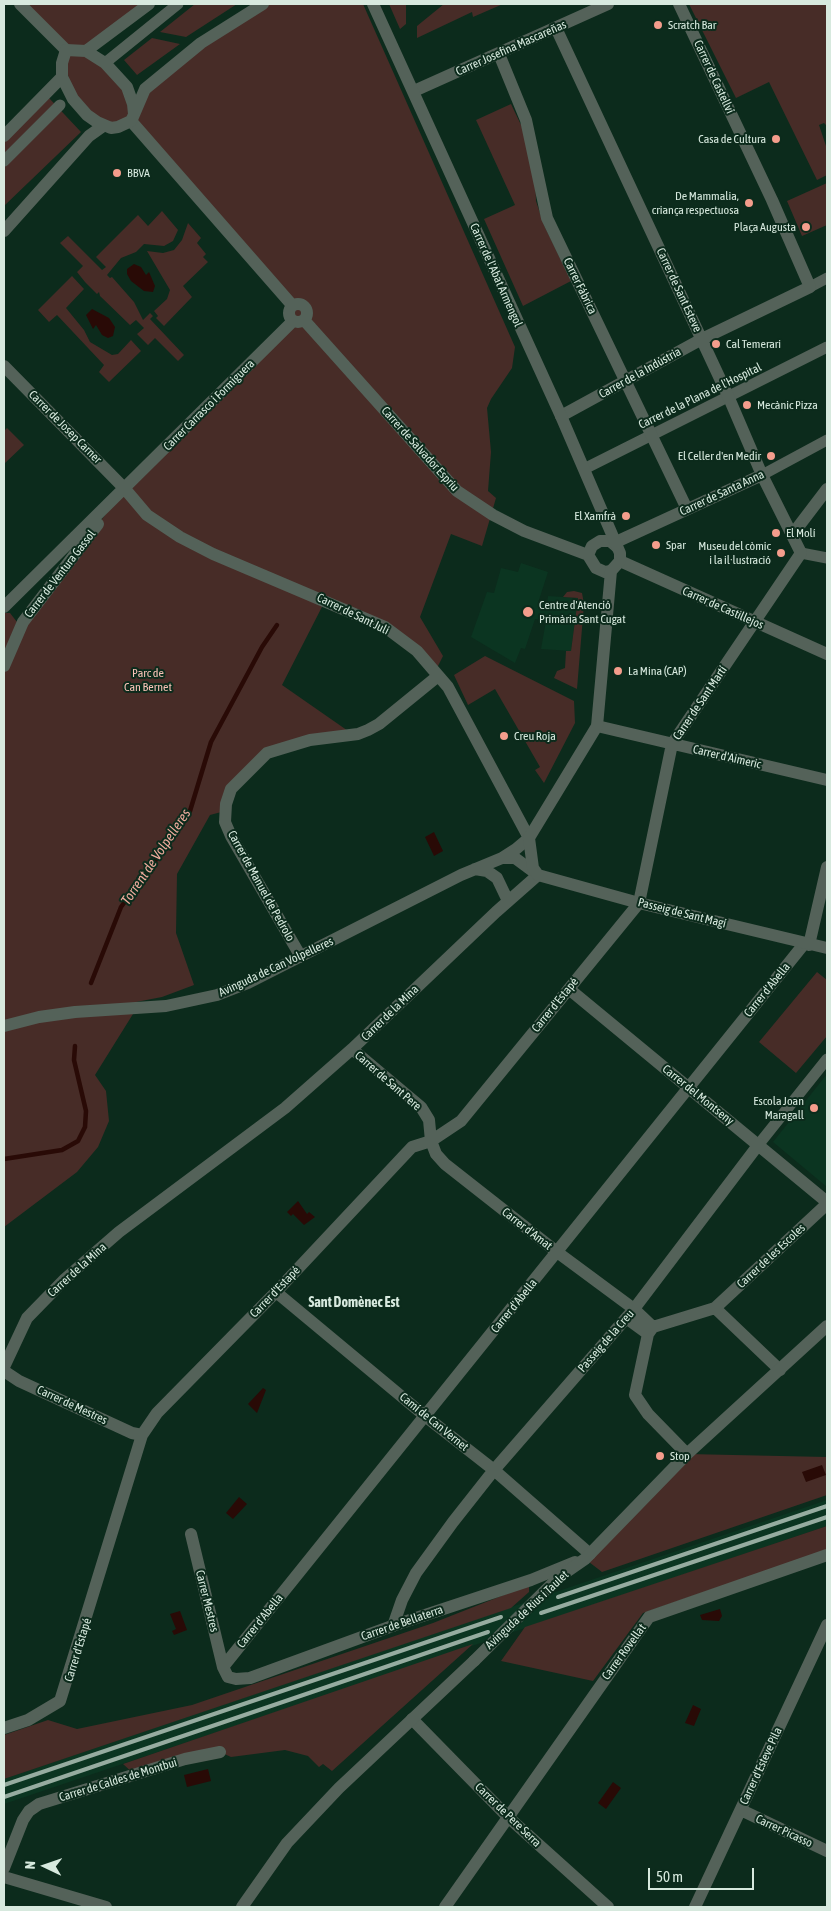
<!DOCTYPE html>
<html>
<head>
<meta charset="utf-8">
<style>
  body { margin:0 }
  #map { position:relative; width:831px; height:1911px; overflow:hidden; background:#0c2b1c; font-family:"Asap Condensed",sans-serif }
  canvas { display:block }
  .frame { position:absolute; inset:0; border:5px solid #d7e9de; pointer-events:none }
  .north { position:absolute; left:20px; top:1841px; width:50px; height:50px; -webkit-text-stroke:4px #0c2b1c; paint-order:stroke; rotate:273deg; font-size:14px; font-weight:700; line-height:20px; text-align:center; color:#d7e9de }
  .north::after { content:''; display:block; margin:auto; width:18px; height:22px; background:#d7e9de; clip-path:polygon(50% 0,100% 100%,50% 72%,0 100%) }
  .scale { position:absolute; left:648px; top:1868px; width:106px; height:22px; box-sizing:border-box; border:2px solid #d7e9de; border-top:0; padding-left:6px; font-size:15px; line-height:18px; white-space:nowrap; color:#d7e9de; -webkit-text-stroke:4px #0c2b1c; paint-order:stroke }
</style>
</head>
<body>
<div id="map">
<canvas width="831" height="1911"></canvas>
<div class="frame"></div>
<div class="north">N</div>
<div class="scale">50 m</div>
</div>
<script>
const g = document.querySelector('canvas').getContext('2d');
g.lineJoin = 'round';
function fill(path, color) { g.fillStyle = color; g.fill(path, 'evenodd'); }
const toPath = rows => new Path2D(rows.map(r => 'M' + r).join(''));
function trace(path, color, width, dash) { g.strokeStyle = color; g.lineWidth = width; g.lineCap = dash ? 'butt' : 'round'; g.setLineDash(dash || []); g.stroke(path); }
function drawText(font, color, halo, rows, align = 'center') {
  g.font = font + ' "Asap Condensed",sans-serif'; g.lineWidth = 4; g.setLineDash([]); g.textBaseline = 'middle'; g.strokeStyle = halo; g.fillStyle = color; for (const [text, x, y, turn = 0] of rows) {
    g.save(); g.translate(x, y); g.rotate((+turn || 0) * Math.PI / 180); g.textAlign = isNaN(turn) ? turn : align; if (halo) g.strokeText(text, 0, 0); g.fillText(text, 0, 0); g.restore();
  }
}
fill(toPath([
  [521,563,548,572,538,603,547,605,548,596,578,598,571,651,541,649,546,621,535,619,525,649,521,648,515,663,471,637,487,592,494,593,501,568,518,572],
  [827,1074,827,1187,773,1142],
  [827,1500,827,1526,4,1804,4,1779]
]), '#0b3521');
fill(toPath([
  [21,4,149,4,86,51,105,63,133,104,145,89,261,4,363,4,515,347,512,368,491,399,487,408,491,452,488,491,496,498,482,546,451,534,420,617,443,656,435,672,417,652,325,601,282,685,351,733,269,752,246,772,225,811,210,815,177,874,176,933,194,985,162,997,136,1002,133,1014,95,1075,106,1091,109,1121,98,1147,77,1172,4,1227,4,613,10,613,17,622,23,622,125,489,293,321,292,305,131,121,111,128,73,99,64,56],
  [195,4,237,4,186,37,160,32],
  [389,4,406,4,406,24,400,29],
  [444,4,503,4,473,17,472,12,417,38,417,26],
  [689,4,827,4,827,126,824,123,819,125,827,149,827,175,817,180,769,82,736,98],
  [152,38,180,44,137,75,124,60],
  [49,98,81,132,4,206,4,142],
  [511,104,523,129,535,174,536,201,544,225,571,281,523,306,484,219,515,205,476,120],
  [827,183,827,225,802,236,787,201],
  [162,211,178,230,173,241,164,246,144,244,136,252,121,258,107,275,110,278,112,277,134,302,143,320,150,313,153,316,150,319,184,355,178,361,155,338,148,345,137,334,144,328,136,320,130,325,100,296,99,292,97,294,85,282,77,272,83,266,60,243,68,236,102,270,106,267,96,257,138,215,148,226],
  [188,223,201,238,197,243,206,254,203,257,208,262,183,286,192,297,164,326,156,318,158,316,154,311,167,299,170,290,147,251,163,253,174,250,182,240],
  [72,276,84,289,66,308,84,330,90,342,112,355,118,354,131,340,141,351,109,382,99,372,104,365,57,315,49,322,38,310],
  [7,428,24,445,4,464,4,431],
  [574,591,582,593,584,604,577,689,554,678,557,671,565,668,566,651,571,651,578,598,563,597,567,592],
  [485,656,574,701,575,723,544,783,535,770,540,767,495,689,468,705,454,675],
  [817,972,827,980,827,1036,796,1073,759,1042],
  [687,1454,827,1457,827,1495,602,1572,585,1559],
  [827,1526,827,1550,643,1613,593,1681,501,1661,525,1627],
  [529,1585,529,1592,511,1608,4,1779,4,1735,48,1720,77,1729,192,1705,433,1623],
  [473,1644,332,1771,323,1764,319,1767,308,1756,285,1750,231,1757,220,1752,134,1774,123,1764]
]), '#472c27');
fill(toPath([
  [134,264,141,267,146,275,149,272,155,286,153,292,144,291,131,281,127,274,127,269],
  [92,309,109,318,115,327,113,336,108,338,102,335,96,325,93,329,86,315],
  [434,832,443,851,434,856,425,837],
  [298,1201,307,1214,309,1212,315,1217,304,1225,293,1214,291,1216,287,1212],
  [263,1388,266,1390,257,1413,248,1404],
  [822,1465,826,1475,806,1482,802,1472],
  [239,1497,247,1504,233,1519,226,1513],
  [720,1609,722,1616,719,1621,702,1620,700,1615],
  [180,1611,187,1630,174,1635,172,1631,176,1629,170,1614],
  [693,1705,701,1709,694,1726,685,1723],
  [208,1769,211,1781,187,1787,184,1775],
  [613,1782,621,1788,606,1809,598,1803]
]), '#290a06');
trace(toPath([
  [91,983,121,907,181,826,190,811,211,742,262,647,277,625],
  [4,1159,62,1150,78,1141,85,1127,86,1111,74,1060,75,1046]
]), '#290a06', 4.5);
trace(toPath([
  [105,63,178,4],
  [4,161,60,105],
  [810,287,827,278],
  [584,469,827,347],
  [762,475,827,440],
  [801,553,827,558],
  [759,1144,827,1059]
]), '#546259', 11);
trace(toPath([
  [20,4,66,50],
  [499,54,526,120,547,218,687,509],
  [414,91,608,4],
  [131,121,292,305],
  '289 313a9 9 0 1 1 18 0a9 9 0 1 1-18 0Z',
  [304,320,457,491,493,515,524,531,588,555],
  [4,366,125,489,147,515,180,537,213,554,385,627,417,651,448,687,529,838,516,849,502,858,461,875,248,983,217,995,166,1006,75,1012,39,1017,4,1026],
  [561,416,702,339,810,287,772,200,679,4],
  [792,535,827,489],
  [616,542,762,475],
  [620,561,827,654],
  [611,571,605,572,596,568,588,555,592,546,600,541,610,541,617,547],
  [4,607,293,321],
  [4,666,23,622,98,524],
  [597,726,827,780],
  [475,869,487,871,497,878,508,901],
  [809,945,827,867],
  [301,957,231,836,225,822,226,804,231,789,267,753,310,740,358,734,368,730,379,724,438,676],
  [569,989,827,1202],
  [352,1049,421,1107,429,1120,431,1141,436,1154,445,1164,557,1252,634,1309,653,1327],
  [276,1292,425,1416,494,1470,590,1554],
  [715,1308,827,1204],
  [626,1318,648,1334],
  [4,1367,27,1318,65,1279,119,1232,285,1108,352,1049,496,912,538,875,515,858,502,858],
  [4,1371,19,1381,132,1433,142,1435],
  [687,1454,648,1414,635,1395,648,1334,653,1327,715,1308,780,1370],
  [191,1534,223,1667,228,1677,236,1679,250,1678,395,1625,531,1580,575,1562],
  [393,1626,402,1600,416,1573,453,1522,494,1470,634,1309,759,1144],
  [223,1667,804,944],
  [412,1719,508,1817,608,1907],
  [4,1728,28,1720,60,1701,142,1435,157,1413,276,1292,412,1147,431,1141,461,1121,639,903,672,744,801,553,762,475,729,398,556,28],
  [741,1810,827,1851],
  [4,1868,23,1820,29,1811,39,1804,185,1759,220,1752],
  [4,1877,106,1907],
  [445,1907,649,1617,827,1555],
  [695,1907,827,1625]
]), '#546259', 12);
trace(toPath([
  [373,4,561,416,620,553,620,561,611,571,597,726,529,838,533,868,538,875,639,903,827,948],
  [86,51,149,4],
  [134,114,133,104,127,87,105,63,86,51,66,50,62,63,62,77,73,99,87,115,97,122,111,128,118,127,131,121,133,117,145,89,201,43,263,4],
  [4,136,62,77],
  [4,231,89,136,103,126],
  [559,1577,585,1559,687,1454,827,1326],
  [242,1907,287,1843,339,1788,474,1661]
]), '#546259', 12);
trace(toPath([
  [558,1597,827,1506],
  [541,1613,827,1517],
  [4,1785,501,1617],
  [4,1797,488,1632]
]), '#96aca0', 4);
trace(toPath([
  [474,1661,559,1577]
]), '#546259', 12);
for (const [x, y, r, color] of [
  [658,25,5,"#f49d8c"],
  [776,139,5,"#f49d8c"],
  [117,173,5,"#f49d8c"],
  [749,203,5,"#f49d8c"],
  [806,227,5,"#f49d8c"],
  [716,344,5,"#f49d8c"],
  [747,405,5,"#f49d8c"],
  [771,456,5,"#f49d8c"],
  [626,516,5,"#f49d8c"],
  [776,533,5,"#f49d8c"],
  [656,545,5,"#f49d8c"],
  [781,553,5,"#f49d8c"],
  [528,612,6,"#f49d8c"],
  [618,671,5,"#f49d8c"],
  [504,736,5,"#f49d8c"],
  [814,1108,5,"#f49d8c"],
  [660,1456,5,"#f49d8c"]
]) { const dot = new Path2D(); dot.arc(x, y, r, 0, 2 * Math.PI); g.fillStyle = color; g.fill(dot); trace(dot, '#0c2b1c', 2); }
drawText('12px', '#d7e9de', '#0c2b1c', [
  ["Scratch Bar",668,25],
  ["Casa de Cultura",766,139,"right"],
  ["BBVA",127,173],
  ["De Mammalia,",739,196,"right"],
  ["criança respectuosa",739,210,"right"],
  ["Plaça Augusta",796,227,"right"],
  ["Cal Temerari",726,344],
  ["Mecànic Pizza",757,405],
  ["El Celler d'en Medir",761,456,"right"],
  ["El Xamfrà",616,516,"right"],
  ["El Molí",786,533],
  ["Spar",666,545],
  ["Museu del còmic",771,546,"right"],
  ["i la il·lustració",771,560,"right"],
  ["Centre d'Atenció",539,605],
  ["Primària Sant Cugat",539,619],
  ["La Mina (CAP)",628,671],
  ["Creu Roja",514,736],
  ["Escola Joan",804,1101,"right"],
  ["Maragall",804,1115,"right"],
  ["Stop",670,1456]
], 'left');
drawText('12px', '#d7e9de', '#0c2b1c', [
  ["Carrer Josefina Mascareñas",511,48,-24],
  ["Carrer de Castellví",714,77,65],
  ["Carrer de l'Abat Armengol",496,275,66],
  ["Carrer Fábrica",580,286,64],
  ["Carrer de Sant Esteve",679,290,65],
  ["Carrer de la Indústria",640,373,-29],
  ["Carrer de la Plana de l'Hospital",700,396,-26],
  ["Carrer Carrasco i Formiguera",209,405,-45],
  ["Carrer de Josep Carner",65,427,45],
  ["Carrer de Salvador Espriu",420,449,48],
  ["Carrer de Santa Anna",722,493,-25],
  ["Carrer de Ventura Gassol",60,574,-52],
  ["Carrer de Castillejos",723,608,24],
  ["Carrer de Sant Juli",353,614,26],
  ["Carrer de Sant Martí",700,703,-56],
  ["Carrer d'Aimeric",727,757,13],
  ["Carrer de Manuel de Pedrolo",261,886,61],
  ["Passeig de Sant Magí",682,913,14],
  ["Avinguda de Can Volpelleres",276,967,-25],
  ["Carrer d'Abella",767,990,-51],
  ["Carrer d'Estapé",555,1005,-51],
  ["Carrer de la Mina",390,1013,-44],
  ["Carrer de Sant Pere",388,1081,41],
  ["Carrer del Montseny",698,1095,39],
  ["Carrer d'Amat",527,1229,38],
  ["Carrer de les Escoles",771,1256,-43],
  ["Carrer de la Mina",77,1270,-42],
  ["Carrer d'Estapé",275,1292,-46],
  ["Carrer d'Abella",514,1306,-51],
  ["Passeig de la Creu",606,1341,-49],
  ["Carrer de Mestres",72,1405,25],
  ["Camí de Can Vernet",434,1422,39],
  ["Carrer Mestres",207,1601,76],
  ["Avinguda de Rius i Taulet",527,1610,-43],
  ["Carrer d'Abella",260,1621,-51],
  ["Carrer de Bellaterra",402,1623,-19],
  ["Carrer d'Estapé",78,1650,-73],
  ["Carrer Rovellat",624,1652,-54],
  ["Carrer d'Esteve Pila",761,1766,-65],
  ["Carrer de Caldes de Montbui",118,1780,-17],
  ["Carrer de Pere Serra",508,1815,44],
  ["Carrer Picasso",784,1831,25]
]);
drawText('12px', '#fac2b7', '#0c2b1c', [
  ["Parc de",148,673],
  ["Can Bernet",148,687]
]);
drawText('italic 14px', '#f0ac9e', '#0c2b1c', [
  ["Torrent de Volpelleres",156,857,-56]
]);
drawText('bold 14px', '#d7e9de', '#0c2b1c', [
  ["Sant Domènec Est",354,1303]
]);
</script>
</body>
</html>
